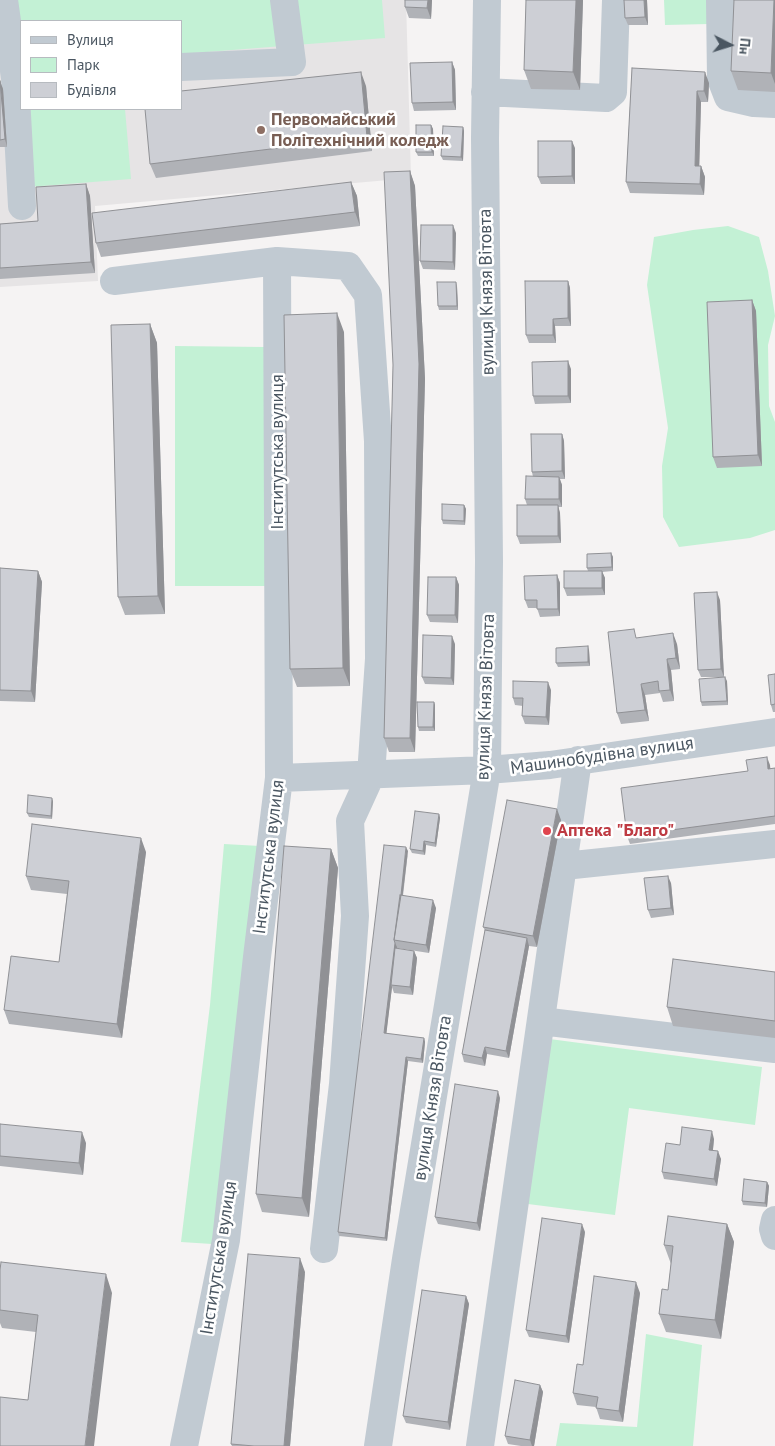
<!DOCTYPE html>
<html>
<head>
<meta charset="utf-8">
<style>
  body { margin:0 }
  #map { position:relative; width:775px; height:1446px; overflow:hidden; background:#f5f3f3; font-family:"PT Sans",sans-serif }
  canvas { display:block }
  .legend { position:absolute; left:20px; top:20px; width:162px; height:90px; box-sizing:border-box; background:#fff; border:1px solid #b7bbc0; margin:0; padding:6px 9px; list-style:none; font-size:15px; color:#4a5661 }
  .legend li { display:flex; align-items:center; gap:10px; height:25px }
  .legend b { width:25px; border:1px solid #b7bbc0 }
  .north { position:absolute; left:705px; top:20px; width:50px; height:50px; -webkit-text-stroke:4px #fff; paint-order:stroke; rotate:95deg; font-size:14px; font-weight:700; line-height:20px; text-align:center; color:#4a5661 }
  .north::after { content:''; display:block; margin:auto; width:18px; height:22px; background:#4a5661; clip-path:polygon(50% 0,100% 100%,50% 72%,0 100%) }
</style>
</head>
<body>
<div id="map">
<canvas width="775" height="1446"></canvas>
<ul class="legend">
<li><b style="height:6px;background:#c1cad2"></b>Вулиця</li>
<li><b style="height:14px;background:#c3f1d5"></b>Парк</li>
<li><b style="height:14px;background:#cdcfd5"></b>Будівля</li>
</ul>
<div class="north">Пн</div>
</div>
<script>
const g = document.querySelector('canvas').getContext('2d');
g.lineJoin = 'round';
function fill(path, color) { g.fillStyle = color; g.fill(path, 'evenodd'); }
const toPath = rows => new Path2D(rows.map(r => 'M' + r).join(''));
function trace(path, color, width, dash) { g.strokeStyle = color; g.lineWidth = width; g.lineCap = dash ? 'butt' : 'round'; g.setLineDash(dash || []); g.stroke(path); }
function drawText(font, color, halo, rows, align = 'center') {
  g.font = font + ' "PT Sans",sans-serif'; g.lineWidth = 5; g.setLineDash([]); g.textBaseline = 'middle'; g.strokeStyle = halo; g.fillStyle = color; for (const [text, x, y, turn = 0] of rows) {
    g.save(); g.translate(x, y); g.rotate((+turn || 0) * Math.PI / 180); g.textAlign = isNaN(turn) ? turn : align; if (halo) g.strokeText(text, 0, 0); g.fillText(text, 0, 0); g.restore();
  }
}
fill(toPath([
  [0,0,406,0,411,178,95,206,98,281,0,287],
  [21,21,181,21,181,109,21,109]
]), '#e6e4e5');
fill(toPath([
  [4,0,382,0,385,38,181,54,181,21,21,21,21,67],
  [664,0,708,0,709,24,665,25],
  [23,109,125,109,131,179,29,187],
  [728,226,759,237,768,271,775,316,768,345,769,406,775,422,775,530,750,538,679,547,663,517,662,466,668,428,647,285,654,237,693,230],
  [175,346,265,347,265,586,175,586],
  [224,844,260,846,228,1137,212,1244,181,1242,210,1005],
  [542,1038,762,1067,755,1125,629,1108,615,1215,520,1203],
  [646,1334,702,1345,693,1446,556,1446,560,1423,637,1427]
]), '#c3f1d5');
trace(toPath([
  [4,0,15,78,21,77],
  [720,0,721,79,728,97,754,103,775,104],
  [181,67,292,62,284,0],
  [15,78,22,206],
  [485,92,606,98,613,92,616,0],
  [114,281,277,261,348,266,368,295,378,441,379,659,371,775,350,821,355,916,343,1084,324,1249],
  [279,778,487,770,550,765,775,732],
  [564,866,775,844],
  [541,1021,775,1049],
  [775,1220,773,1229,775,1236],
  [184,1446,226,1240,257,957,279,778,277,261],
  [378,1446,406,1259,487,770,489,561,485,138,487,0],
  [480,1446,578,760]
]), '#c1cad2', 28);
fill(toPath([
  [405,0,432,0,431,19,409,18,405,7],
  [583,0,580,90,531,89,524,70],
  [624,0,647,0,648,25,628,25,625,18],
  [775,0,775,92,738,90,731,71],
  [452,62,455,70,456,110,414,111,412,103],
  [632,68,709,83,708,102,701,102,699,166,701,166,705,177,704,195,630,193,626,182],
  [0,81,3,89,7,147,0,147],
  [366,86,372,151,156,178,150,164],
  [431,125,433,129,434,156,418,156,416,152],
  [463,127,464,131,463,161,443,160,441,156],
  [575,148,575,184,541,184,538,177],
  [410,171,415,186,425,379,415,752,389,752,384,738,393,365],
  [351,182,357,196,360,226,101,257,96,243],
  [86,184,90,196,95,273,0,279,0,224,38,221],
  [456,233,455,270,423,269,420,261],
  [568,281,570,288,571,326,555,326,556,343,529,343,526,335],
  [457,286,458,310,439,310,438,306],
  [752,300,756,311,762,466,717,468,713,457],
  [150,324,157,343,165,614,125,615,118,597],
  [344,332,350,686,297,687,290,669],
  [571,369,571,403,535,404,533,396],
  [562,434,564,441,565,479,560,479,562,485,562,507,558,507,560,513,561,543,520,544,517,536,527,505,525,499,533,477,532,472],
  [464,505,466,509,465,525,443,524,442,520],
  [611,553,613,557,613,571,602,572,605,578,605,595,567,596,564,588,588,571,587,568],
  [0,568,38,571,42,582,35,702,0,701],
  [557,575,560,583,560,616,540,617,537,608,528,608,525,600],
  [456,577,459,585,458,623,430,622,427,615],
  [720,600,724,677,701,677,698,670],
  [637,638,677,644,680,669,671,670,674,701,663,702,660,693,645,695,649,721,621,724,617,713],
  [455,644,454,685,425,684,422,677],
  [589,650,590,666,558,667,556,663],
  [775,674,775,712,773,712,771,705],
  [727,681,728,705,702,706,701,702],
  [551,690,549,725,525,724,522,716,523,706,515,705,513,698],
  [434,702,435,705,435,731,419,731,418,727],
  [770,765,770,768,775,768,775,824,630,844,627,836,748,771],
  [53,801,52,819,29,817,27,813],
  [439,814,440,818,436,847,426,845,425,855,412,853,410,849],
  [561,820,537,947,529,946,509,1058,487,1054,485,1066,464,1062,462,1054,485,930,483,927],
  [331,849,338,868,309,1217,262,1212,256,1194],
  [408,851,403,896,436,908,429,953,397,948,397,947,396,949,414,951,417,958,413,995,394,993,392,987,386,1034,424,1038,425,1042,423,1063,408,1061,387,1241,339,1236,338,1232],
  [146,852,122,1038,9,1024,4,1010,59,962,67,894,31,890,26,876],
  [671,883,674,915,651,918,648,910],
  [775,972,775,1038,673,1026,667,1007],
  [500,1098,480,1231,438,1224,435,1217],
  [0,1124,86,1143,83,1175,0,1166],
  [714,1139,713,1150,721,1159,717,1186,664,1179,662,1172,680,1145],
  [767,1182,769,1186,767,1207,743,1205,742,1201],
  [727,1224,734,1242,721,1339,666,1332,659,1314,668,1290,671,1264,664,1245],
  [585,1232,569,1343,529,1337,526,1330],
  [0,1270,112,1293,28,1400,36,1332,2,1328,0,1323],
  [305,1272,290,1446,232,1446,231,1444],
  [640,1293,623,1422,600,1419,596,1407,577,1405,573,1393,583,1365],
  [466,1296,469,1304,450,1430,406,1423,403,1416],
  [540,1385,543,1392,534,1446,521,1446,508,1444,505,1436]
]), '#b0b2b7');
fill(toPath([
  [428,0,432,0,431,19,427,8],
  [576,0,583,0,580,90,573,72],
  [644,0,647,0,648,25,645,17],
  [774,0,775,0,775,84,771,73],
  [452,62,455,70,456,110,453,102],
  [361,72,366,86,372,151,367,137],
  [705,72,709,83,708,102,704,91],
  [0,81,3,89,7,147,5,139],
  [697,91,701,102,699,177,695,166],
  [431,125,433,129,434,156,432,152],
  [463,127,464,131,463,161,461,157],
  [572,141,575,148,575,184,572,176],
  [701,166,705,177,704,195,700,184],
  [410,171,415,186,425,379,415,752,410,738],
  [351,182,357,196,360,226,355,212],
  [86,184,90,196,95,273,91,262],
  [453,225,456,233,455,270,453,262],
  [568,281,570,288,571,326,568,318],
  [456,282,457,286,458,310,457,306],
  [752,300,756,311,762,466,758,455],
  [337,313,344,332,350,686,343,668],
  [553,319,555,326,556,343,553,335],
  [150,324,157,343,165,614,158,596],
  [568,361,571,369,571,403,568,396],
  [562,434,564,441,565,479,562,471],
  [559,477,562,485,562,507,559,499],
  [464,505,466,509,465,525,464,521],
  [558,505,560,513,561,543,558,536],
  [611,553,613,557,613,571,612,567],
  [38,571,42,582,35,702,31,691],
  [602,571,605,578,605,595,602,588],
  [557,575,560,583,560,616,558,609],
  [456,577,459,585,458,623,455,615],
  [717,592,720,600,724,677,721,669],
  [673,633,677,644,680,669,676,658],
  [452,636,455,644,454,685,451,678],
  [588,646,589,650,590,666,588,662],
  [667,659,671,670,674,701,670,690],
  [725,677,727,681,728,705,727,701],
  [548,682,551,690,549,725,546,717],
  [641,684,645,695,649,721,645,710],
  [434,702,435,705,435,731,433,727],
  [767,757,770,765,771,776,768,769],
  [52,798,53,801,52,819,51,816],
  [557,809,561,820,537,947,533,936],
  [439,814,440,818,436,847,435,843],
  [141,838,146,852,122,1038,117,1024],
  [424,841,426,845,425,855,423,851],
  [406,847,408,851,397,941,395,940],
  [331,849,338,868,309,1217,302,1198],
  [668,876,671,883,674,915,671,908],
  [433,900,436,908,429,953,426,945],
  [527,938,529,946,509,1058,506,1051],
  [395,943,397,947,392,985,391,985,392,987,386,1037,384,1033],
  [414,951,417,958,413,995,410,987],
  [424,1038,425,1042,423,1063,421,1059],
  [485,1047,487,1054,485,1066,482,1058],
  [406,1057,408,1061,387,1241,385,1238],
  [498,1091,500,1098,480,1231,477,1223],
  [712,1131,714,1139,712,1158,709,1150],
  [82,1132,86,1143,83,1175,79,1163],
  [718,1151,721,1159,717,1186,714,1179],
  [767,1182,769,1186,767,1207,765,1203],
  [582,1224,585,1232,569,1343,566,1336],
  [727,1224,734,1242,721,1339,715,1320],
  [300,1258,305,1272,290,1446,284,1446],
  [106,1274,112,1293,94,1446,85,1446],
  [636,1282,640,1293,623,1422,619,1411],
  [466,1296,469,1304,450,1430,448,1422],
  [540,1385,543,1392,534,1446,532,1446,530,1440]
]), '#909195');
const building = toPath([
  [405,0,428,0,427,8,405,7,405,0],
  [526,0,576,0,573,72,524,70,526,0],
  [624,0,644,0,645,17,625,18,624,0],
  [734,0,774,0,771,73,731,71,734,0],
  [452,62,453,102,412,103,410,63,452,62],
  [632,68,705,72,704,91,697,91,695,166,701,166,700,184,626,182,632,68],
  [361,72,367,137,150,164,145,109,181,109,181,91,361,72],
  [0,81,5,139,0,140,0,81],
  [416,125,431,125,432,152,416,152,416,125],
  [443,126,463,127,461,157,441,156,443,126],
  [538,141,572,141,572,176,538,177,538,141],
  [410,171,419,364,410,738,384,738,393,365,384,172,410,171],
  [351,182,355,212,96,243,92,213,351,182],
  [86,184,91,262,0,268,0,224,38,221,36,187,86,184],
  [421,225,453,225,453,262,420,261,421,225],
  [525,281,568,281,568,318,553,319,553,335,526,335,525,281],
  [437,282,456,282,457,306,438,306,437,282],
  [752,300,758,455,713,457,707,302,752,300],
  [337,313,343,668,290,669,284,315,337,313],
  [150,324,158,596,118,597,111,325,150,324],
  [568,361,568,396,533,396,532,362,568,361],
  [531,434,562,434,562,471,532,472,531,434],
  [526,476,559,477,559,499,525,499,526,476],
  [442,504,464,505,464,521,442,520,442,504],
  [517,505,558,505,558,536,517,536,517,505],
  [611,553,612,567,587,568,587,554,611,553],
  [0,568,38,571,31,691,0,690,0,568],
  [564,571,602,571,602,588,564,588,564,571],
  [557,575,558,609,537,609,537,600,525,600,524,576,557,575],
  [428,577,456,577,455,615,427,615,428,577],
  [717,592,721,669,698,670,694,593,717,592],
  [634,629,636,638,673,633,676,658,667,659,670,690,659,691,658,681,641,684,645,710,617,713,608,632,634,629],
  [423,635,452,636,451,678,422,677,423,635],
  [588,646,588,662,556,663,556,648,588,646],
  [775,674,775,704,771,705,768,675,775,674],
  [725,677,727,701,701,702,699,679,725,677],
  [513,681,548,682,546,717,522,716,523,698,513,698,513,681],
  [417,702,434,702,433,727,418,727,417,702],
  [767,757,768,769,775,768,775,816,627,836,621,788,748,771,746,760,767,757],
  [28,795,52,798,51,816,27,813,28,795],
  [507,800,557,809,533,936,483,927,507,800],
  [415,811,439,814,435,843,424,841,423,851,410,849,415,811],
  [32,824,141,838,117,1024,4,1010,11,956,59,962,69,881,26,876,32,824],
  [384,845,406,847,401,895,394,940,395,943,384,1033,424,1038,421,1059,406,1057,385,1238,338,1232,384,845],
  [284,846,331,849,302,1198,256,1194,284,846],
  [668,876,671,908,648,910,644,878,668,876],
  [400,895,433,900,426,945,394,940,400,895],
  [485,930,527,938,506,1051,485,1047,482,1058,462,1054,485,930],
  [395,948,414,951,410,987,391,985,395,948],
  [673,959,775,972,775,1021,667,1007,673,959],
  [455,1084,498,1091,477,1223,435,1217,455,1084],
  [0,1124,82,1132,79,1163,0,1156,0,1124],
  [682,1127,712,1131,709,1150,718,1151,714,1179,662,1172,666,1143,680,1145,682,1127],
  [744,1179,767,1182,765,1203,742,1201,744,1179],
  [668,1216,727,1224,715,1320,659,1314,662,1289,668,1290,673,1246,664,1245,668,1216],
  [542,1218,582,1224,566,1336,526,1330,542,1218],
  [248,1254,300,1258,284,1446,254,1446,231,1444,248,1254],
  [1,1262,106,1274,85,1446,0,1446,0,1397,28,1400,38,1315,0,1310,0,1270,1,1262],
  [594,1276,636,1282,619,1411,596,1408,598,1397,573,1393,577,1364,583,1365,594,1276],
  [422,1290,466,1296,448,1422,403,1416,422,1290],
  [515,1380,540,1385,530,1440,505,1436,515,1380]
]);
fill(building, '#cdcfd5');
trace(building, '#909195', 1);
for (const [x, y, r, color] of [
  [261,130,5,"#8d6e63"],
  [547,831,5,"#e0444e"]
]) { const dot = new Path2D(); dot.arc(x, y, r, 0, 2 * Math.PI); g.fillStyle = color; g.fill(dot); trace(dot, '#fff', 2); }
drawText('bold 18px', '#785e54', '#fff', [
  ["Первомайський",271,120],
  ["Політехнічний коледж",271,141]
], 'left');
drawText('18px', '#4a5661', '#fff', [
  ["вулиця Князя Вітовта",487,292,-91],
  ["Інститутська вулиця",278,452,-90],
  ["вулиця Князя Вітовта",486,697,-88],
  ["Машинобудівна вулиця",602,756,-8],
  ["Інститутська вулиця",269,857,-83],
  ["вулиця Князя Вітовта",433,1098,-81],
  ["Інститутська вулиця",219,1258,-81]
]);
drawText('bold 18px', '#be3a42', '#fff', [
  ["Аптека \"Благо\"",557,831]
], 'left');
</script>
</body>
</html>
